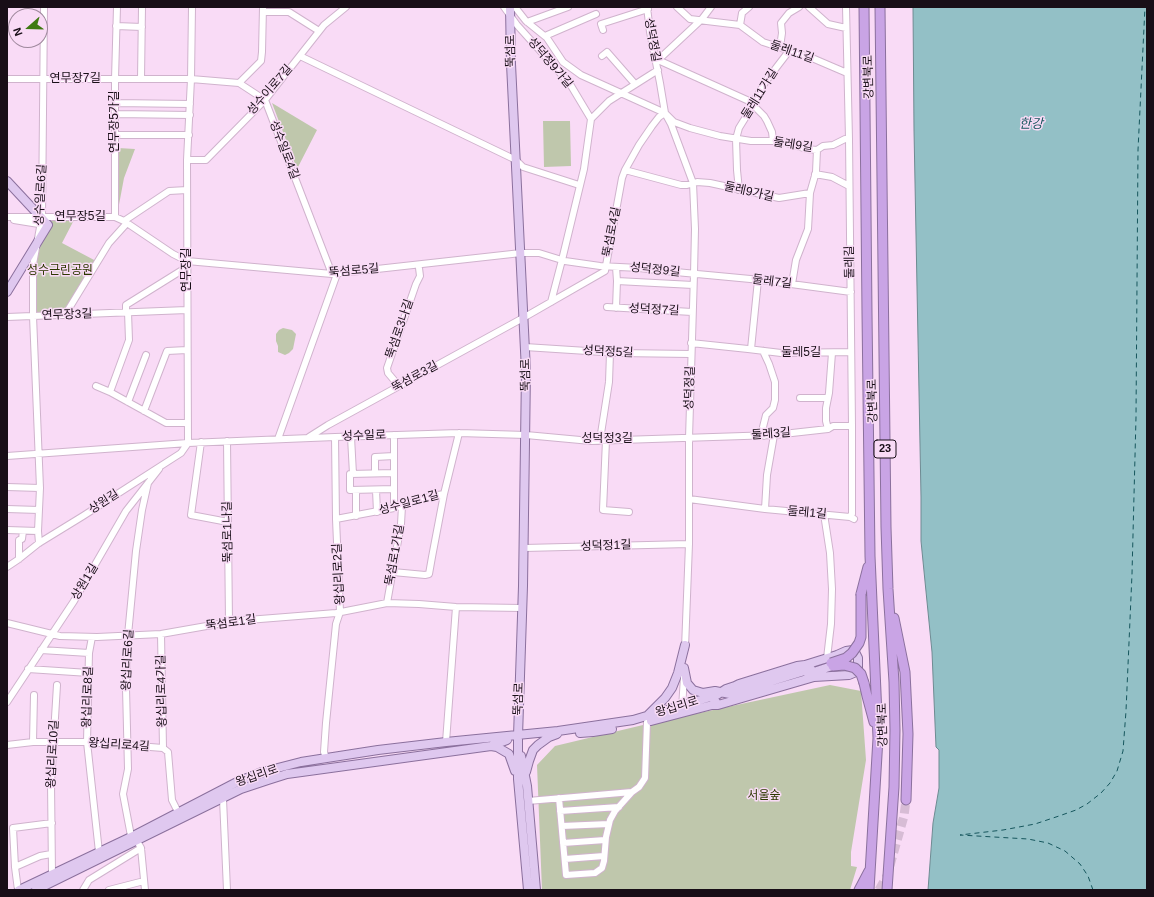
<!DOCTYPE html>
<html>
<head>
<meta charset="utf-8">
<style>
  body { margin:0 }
  #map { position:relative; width:1154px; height:897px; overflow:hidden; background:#f9dbf6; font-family:Helvetica,sans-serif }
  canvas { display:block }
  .frame { position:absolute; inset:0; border:8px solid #180e17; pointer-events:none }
  .north { position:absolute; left:8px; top:8px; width:40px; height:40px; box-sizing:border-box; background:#f9dbf6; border:1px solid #9f899d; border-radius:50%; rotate:250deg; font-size:11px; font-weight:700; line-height:16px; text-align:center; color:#180e17 }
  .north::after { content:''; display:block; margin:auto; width:14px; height:18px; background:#3f7a12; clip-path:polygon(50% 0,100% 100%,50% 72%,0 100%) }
</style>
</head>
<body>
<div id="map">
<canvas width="1154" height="897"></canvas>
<div class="frame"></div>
<div class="north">N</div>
</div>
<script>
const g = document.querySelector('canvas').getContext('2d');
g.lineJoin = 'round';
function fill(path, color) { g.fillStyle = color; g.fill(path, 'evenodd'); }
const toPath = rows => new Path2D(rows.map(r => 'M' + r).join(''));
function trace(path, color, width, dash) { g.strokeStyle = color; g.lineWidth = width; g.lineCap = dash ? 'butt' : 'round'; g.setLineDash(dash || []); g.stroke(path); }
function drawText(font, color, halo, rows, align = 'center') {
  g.font = font + ' Helvetica,"Noto Sans KR",sans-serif'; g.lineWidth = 3; g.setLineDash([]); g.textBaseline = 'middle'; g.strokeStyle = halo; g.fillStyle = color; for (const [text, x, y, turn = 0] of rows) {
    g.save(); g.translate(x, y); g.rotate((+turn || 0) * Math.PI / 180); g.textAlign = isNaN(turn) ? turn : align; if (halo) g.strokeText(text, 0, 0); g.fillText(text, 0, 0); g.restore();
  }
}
fill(toPath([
  [272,103,317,130,297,169],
  [543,121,570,121,571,166,544,167],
  [118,148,135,149,124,178,118,210],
  [75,218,62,243,96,261,64,312,36,314,35,264,43,219],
  [283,328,292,330,296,334,293,349,289,353,285,355,278,352,278,346,276,341,276,334,279,330],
  [830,685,861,691,866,760,851,852,851,866,857,867,850,890,542,890,537,765,555,746,643,725]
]), '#bfc7ac');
const water = toPath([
  [913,7,1147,7,1147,890,928,890,933,823,939,788,939,750,936,747,932,652,921,541,921,497,914,130,913,7]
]);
fill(water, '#93c0c6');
trace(water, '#6e8b92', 1);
trace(toPath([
  [1093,890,1088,876,1080,864,1065,851,1048,843,1028,839,960,835,1003,830,1035,824,1059,816,1076,810,1087,804,1101,793,1110,783,1117,771,1123,751,1126,711,1132,574,1136,417,1138,150,1145,7]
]), '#16565d', 1, [5, 4]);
trace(toPath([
  [879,890,887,876,904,816,906,800]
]), '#d7bcd5', 9, [9, 4.5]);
const minor = toPath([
  [504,7,517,25,570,84,591,119,584,169,562,260,551,302],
  [515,7,526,21,547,38,563,62,581,75,665,113,674,122,690,128,720,136,751,141,773,141,786,143,807,149,817,150,823,146,833,145,845,139,849,139],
  [647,7,650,32,660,83,665,113,671,124,693,183,695,229,694,274,689,438,689,544,685,648],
  [677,7,690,19,740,25,763,42,812,58,847,73],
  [809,7,828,24,846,28],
  [846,7,849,139,852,426,852,514,850,517],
  [263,12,289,12,319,31],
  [527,22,568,7],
  [740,25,742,13,749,7],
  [116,26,142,27],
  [603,30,601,24,648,9],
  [545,36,596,14],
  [780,47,782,33,781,23,789,13,799,7],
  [300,56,516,160,523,167,579,185],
  [602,56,607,52,635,84],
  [658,60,749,101,764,116,767,121,772,132,773,141],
  [656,62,702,19,711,7],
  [7,79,191,79,239,83,265,100,332,274],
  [141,79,142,7],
  [239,83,261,61,262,52,263,7],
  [115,103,190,104],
  [115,114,190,115],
  [591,119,609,101,658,70],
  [115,135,189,135],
  [187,160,206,160,265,100,324,25,346,7],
  [625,170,681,185,687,185,697,182,710,183,779,198,810,193],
  [815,174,832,177,849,186],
  [739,190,737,170,736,139,739,128,752,107,752,104,766,81,789,51],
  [7,217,115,217,124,221,173,254,187,261,332,274,521,253,539,253,565,261,600,266,639,268,665,271,761,280,851,292],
  [115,217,115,79,117,7],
  [14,220,45,225],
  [124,221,169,191,187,190],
  [617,281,693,285],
  [792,284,796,260,808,229,810,193,816,172,817,150],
  [607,307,692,312],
  [616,308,617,281,616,267],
  [126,312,126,305,187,267],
  [65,315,109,243,127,223],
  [7,317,187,310],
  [691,343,748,349,781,353,851,352],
  [525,347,618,353,691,354],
  [751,349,758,280],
  [763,351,769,364,775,382,775,400,773,408,766,415,763,427,764,436],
  [96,386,110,392,166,423,188,423],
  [399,386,388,373,387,368,416,284,420,276,419,268],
  [110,392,129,340,128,312],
  [800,398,828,398],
  [128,402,146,355],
  [144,411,167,351,187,350],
  [828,429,826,421,826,408,829,393,832,353],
  [394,435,394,508],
  [309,437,328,425,523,318,605,271,622,178,625,170,639,145,652,126,659,117,665,113],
  [351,437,353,474],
  [278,439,337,274],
  [600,440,609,382,610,353],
  [606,440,603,510,629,512],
  [227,441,229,622],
  [201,442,191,515,228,522],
  [7,456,188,443,335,437,459,433,526,435,591,441,774,435,828,429,833,426,852,426],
  [375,473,375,457,394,456],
  [394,473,350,474,350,490,394,489],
  [7,487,40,488],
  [356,490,356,516],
  [376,490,377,512],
  [689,499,765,509,850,517,854,519],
  [7,509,39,510],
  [765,509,767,475,774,435],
  [824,514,830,553,832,589,831,624,827,658],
  [336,519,394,508,432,496,444,494,459,433],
  [7,530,38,531],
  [39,543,38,531,40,488,33,316,33,264,42,217,44,7],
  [524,548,689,544],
  [19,559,19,540,22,539,23,531],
  [7,567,19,559,39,543,83,516,181,453,188,443,187,160,191,79,192,7],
  [393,572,425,575,429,574,432,557,444,494],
  [387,603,401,524,402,506],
  [7,623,60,636,97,637,161,634,235,621,336,613,387,603,419,604,456,607,522,608],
  [161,634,163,748],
  [92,637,89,653,87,742,99,852],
  [41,650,89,653],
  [28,669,89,673],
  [7,702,74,601,126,511,159,469],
  [682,708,684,677],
  [33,742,34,695],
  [446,742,456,607],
  [7,745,33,742,87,742,163,748,168,752,172,800,178,812],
  [326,758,324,752,326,723,336,624,340,612,336,519,335,437],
  [221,796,223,799,227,890],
  [559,798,566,875,595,873,602,868,604,861,606,837,610,820,615,811,632,792],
  [528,801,632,792,639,787,645,778,647,722],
  [560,811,619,807],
  [562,826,609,824],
  [131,836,123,794,128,769,126,688,128,635,136,551,142,510,148,483],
  [137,841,141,848,145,890],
  [563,843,605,840],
  [565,859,604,856],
  [15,867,40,856,51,854],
  [52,874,51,783,57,685],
  [18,890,15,867,13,828,52,823],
  [83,890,89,880,141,848],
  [109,890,144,881]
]);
const major = toPath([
  [510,7,511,64,526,371,523,586,518,736,518,779,528,890],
  [7,181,48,225,7,292],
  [684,668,687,683,693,690,703,693,715,691,730,694,811,669],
  [808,674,832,666],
  [648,715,665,698,672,688,678,673,685,645],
  [651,721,712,705,716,702],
  [580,733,593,732,612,729],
  [491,746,497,747,509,754,515,771],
  [521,756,527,786,536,890],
  [526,772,529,761,533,750,538,745,549,737,557,734],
  [19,890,135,835,237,782,262,772,301,762,378,750,446,742,558,731,633,720,717,695,726,689,735,686,739,684,797,666,805,665,837,655,846,651,853,650,856,654,858,658,858,668,856,672,849,675,814,677,718,705,712,705],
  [36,890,241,789,268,780,287,774,491,746,507,740]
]);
const highway = toPath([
  [864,7,867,313,870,556,878,738,869,890],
  [880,7,886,527,888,589,894,682,895,730,894,787,887,890],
  [861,594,868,567],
  [894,618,905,672,908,734,906,800],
  [864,683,867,696,874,722],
  [859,890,869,871]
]);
trace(minor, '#d0b3cd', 8);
trace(major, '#8b709d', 10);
trace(highway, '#8b709d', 11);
trace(minor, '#fff', 6);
trace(major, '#dfc8ef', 8);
trace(highway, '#c9a4e5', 9);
const highwayBridge = toPath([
  [831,663,846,658,852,653,859,643,861,637,861,594],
  [833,666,844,665,855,668,861,674,864,683]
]);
trace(highwayBridge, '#8b709d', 11, []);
trace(highwayBridge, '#c9a4e5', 9);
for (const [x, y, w] of [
  [885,449,22]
]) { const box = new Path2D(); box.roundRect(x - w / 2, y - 9, w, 18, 3); g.fillStyle = '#f9dbf6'; g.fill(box); trace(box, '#180e17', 1); }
drawText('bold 11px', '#180e17', null, [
  ["23",885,449]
]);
drawText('12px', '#180e17', '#f9dbf6', [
  ["성덕정길",652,40,80],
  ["뚝섬로",511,51,-91],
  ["둘레11길",792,52,19],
  ["성덕정9가길",550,63,50],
  ["강변북로",869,77,-91],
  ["연무장7길",75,79],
  ["성수이로7길",270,90,-49],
  ["둘레11가길",760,94,-58],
  ["연무장5가길",115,122,-90],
  ["둘레9길",793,145,9],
  ["성수일로4길",284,150,69],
  ["둘레9가길",749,192,13],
  ["성수일로6길",41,195,-87],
  ["연무장5길",80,217],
  ["뚝섬로4길",612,232,-79],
  ["둘레길",850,262,-91],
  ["연무장길",187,270,-90],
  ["성덕정9길",655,270,6],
  ["뚝섬로5길",354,271,-5],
  ["둘레7길",772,282,7],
  ["성덕정7길",654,310,3],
  ["연무장3길",67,315,-2],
  ["뚝섬로3나길",400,329,-71],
  ["성덕정5길",608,352,3],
  ["둘레5길",801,353],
  ["뚝섬로",526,375,-91],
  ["뚝섬로3길",415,377,-29],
  ["성덕정길",690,388,-88],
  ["강변북로",873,401,-91],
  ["둘레3길",771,434,-4],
  ["성수일로",364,436,-2],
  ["성덕정3길",607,439],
  ["상원길",104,502,-33],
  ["성수일로1길",409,503,-15],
  ["둘레1길",807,513,5],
  ["뚝섬로1나길",228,532,-91],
  ["성덕정1길",606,546,-2],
  ["뚝섬로1가길",395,555,-80],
  ["왕십리로2길",339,574,-93],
  ["상원1길",85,582,-59],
  ["뚝섬로1길",231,623,-8],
  ["왕십리로6길",128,660,-87],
  ["왕십리로4가길",162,691,-91],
  ["왕십리로8길",88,697,-88],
  ["뚝섬로",519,699,-88],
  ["왕십리로",677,707,-17],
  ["강변북로",883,725,-91],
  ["왕십리로4길",119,745,4],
  ["왕십리로10길",53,754,-87],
  ["왕십리로",257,776,-19]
]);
drawText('12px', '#2d3800', '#f9dbf6', [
  ["성수근린공원",60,271],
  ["서울숲",764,796]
]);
drawText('italic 13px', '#16565d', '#f9dbf6', [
  ["한강",1031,124]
]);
</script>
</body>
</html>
